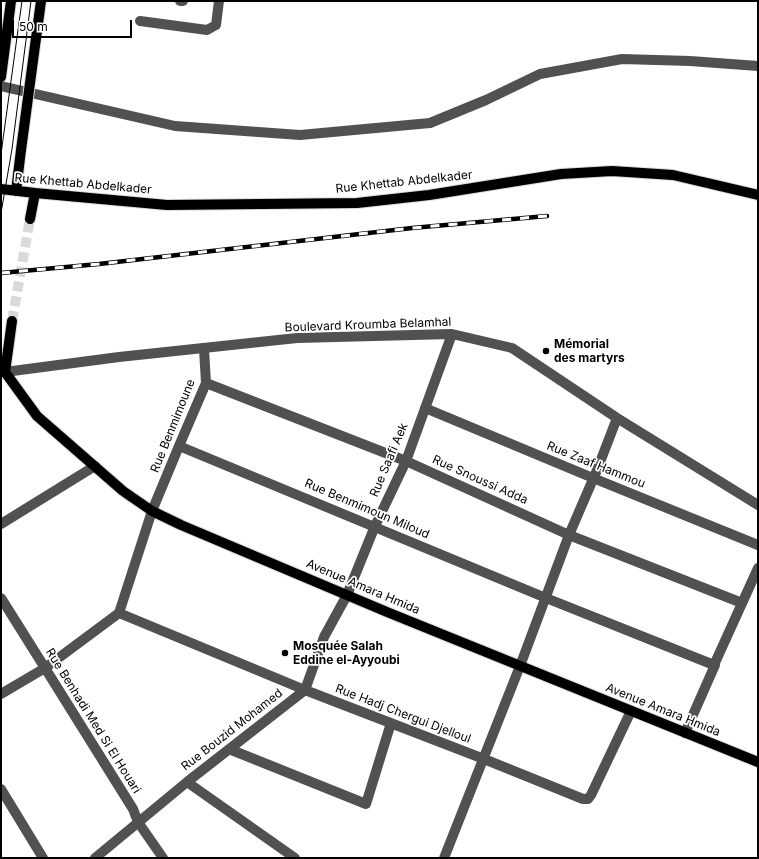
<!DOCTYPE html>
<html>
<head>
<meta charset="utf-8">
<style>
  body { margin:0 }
  #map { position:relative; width:759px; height:859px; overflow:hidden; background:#fff; font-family:Inter,sans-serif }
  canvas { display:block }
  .frame { position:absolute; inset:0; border:2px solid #000; pointer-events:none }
  .scale { position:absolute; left:12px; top:20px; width:120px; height:18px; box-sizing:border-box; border:2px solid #000; border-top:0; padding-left:5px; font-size:12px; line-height:14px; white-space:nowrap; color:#000; -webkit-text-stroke:3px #fff; paint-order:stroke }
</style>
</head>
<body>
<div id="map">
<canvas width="759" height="859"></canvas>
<div class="frame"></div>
<div class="scale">50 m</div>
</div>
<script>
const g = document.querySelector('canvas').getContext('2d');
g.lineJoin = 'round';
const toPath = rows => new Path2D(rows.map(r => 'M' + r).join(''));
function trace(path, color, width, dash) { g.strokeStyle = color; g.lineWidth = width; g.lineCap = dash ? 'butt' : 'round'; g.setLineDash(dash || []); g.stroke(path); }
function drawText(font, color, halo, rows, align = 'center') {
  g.font = font + ' Inter,sans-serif'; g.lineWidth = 3.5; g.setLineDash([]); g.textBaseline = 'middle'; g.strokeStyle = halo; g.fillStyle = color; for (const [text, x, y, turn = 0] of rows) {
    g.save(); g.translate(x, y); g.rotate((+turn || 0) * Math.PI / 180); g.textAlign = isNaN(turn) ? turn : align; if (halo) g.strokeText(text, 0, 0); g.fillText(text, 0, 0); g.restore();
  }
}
trace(toPath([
  [12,321,30,219]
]), '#d9d9d9', 10, [10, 5]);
const major = toPath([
  [1,77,11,1],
  [1,189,35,193,167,205,357,203,429,195,561,174,612,171,673,175,758,195],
  [16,191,21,150],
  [30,219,35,193],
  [1,372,5,372,37,416,123,491,152,511,181,525,387,612,758,762],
  [5,372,12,321]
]);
trace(major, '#dbdbdb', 12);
trace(toPath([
  [180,1,183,1],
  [140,21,207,30,216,25,219,1],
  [1,86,175,126,300,135,430,123,486,100,540,74,622,59,690,61,758,66],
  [5,372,119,357,297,338,452,334,512,348,617,418,758,505],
  [206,383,406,461,569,535,742,603],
  [425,408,593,478,758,545],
  [179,446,546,598,714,665],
  [1,524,95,466],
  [1,598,45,668,133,809,138,822,163,858],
  [119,613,305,690,484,759,583,799,588,799,591,795,631,711],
  [1,694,45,668,119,613,152,511,179,446,206,383,204,349],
  [685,733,715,665,714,665,758,568],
  [229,749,366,804,391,723],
  [187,782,295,858],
  [1,789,43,858],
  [95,858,187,782,305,690,324,637,347,595,375,526,406,461,452,334],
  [444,858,520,666,569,535,597,470,617,418]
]), '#515151', 10);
trace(major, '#000', 10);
trace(toPath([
  [1,154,22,1],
  [1,213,12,149,31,1]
]), '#000', 1);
const rail = toPath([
  [1,273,99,264,412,228,547,216]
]);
trace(rail, '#000', 4.5);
trace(rail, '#fff', 3, [9]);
const majorBridge = toPath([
  [21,150,41,1]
]);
trace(majorBridge, '#dbdbdb', 12, []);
trace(majorBridge, '#000', 10);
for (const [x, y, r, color] of [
  [546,351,4,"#000"],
  [285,653,4,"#000"]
]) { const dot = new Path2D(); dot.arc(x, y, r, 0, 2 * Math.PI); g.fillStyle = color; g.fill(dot); trace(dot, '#fff', 1.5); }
drawText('12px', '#000', '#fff', [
  ["Rue Khettab Abdelkader",404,182,-6],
  ["Rue Khettab Abdelkader",83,184,5],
  ["Boulevard Kroumba Belamhal",368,325,-2],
  ["Rue Benmimoune",173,426,-68],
  ["Rue Saafi Aek",389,460,-67],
  ["Rue Zaaf Hammou",596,465,22],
  ["Rue Snoussi Adda",480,480,24],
  ["Rue Benmimoun Miloud",367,509,23],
  ["Avenue Amara Hmida",363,587,23],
  ["Avenue Amara Hmida",663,710,22],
  ["Rue Hadj Chergui Djelloul",403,714,21],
  ["Rue Benhadi Med Si El Houari",93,721,58],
  ["Rue Bouzid Mohamed",232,730,-38]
]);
drawText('bold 12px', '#000', '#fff', [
  ["Mémorial",554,344],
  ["des martyrs",554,358],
  ["Mosquée Salah",293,646],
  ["Eddine el-Ayyoubi",293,660]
], 'left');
</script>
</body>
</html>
